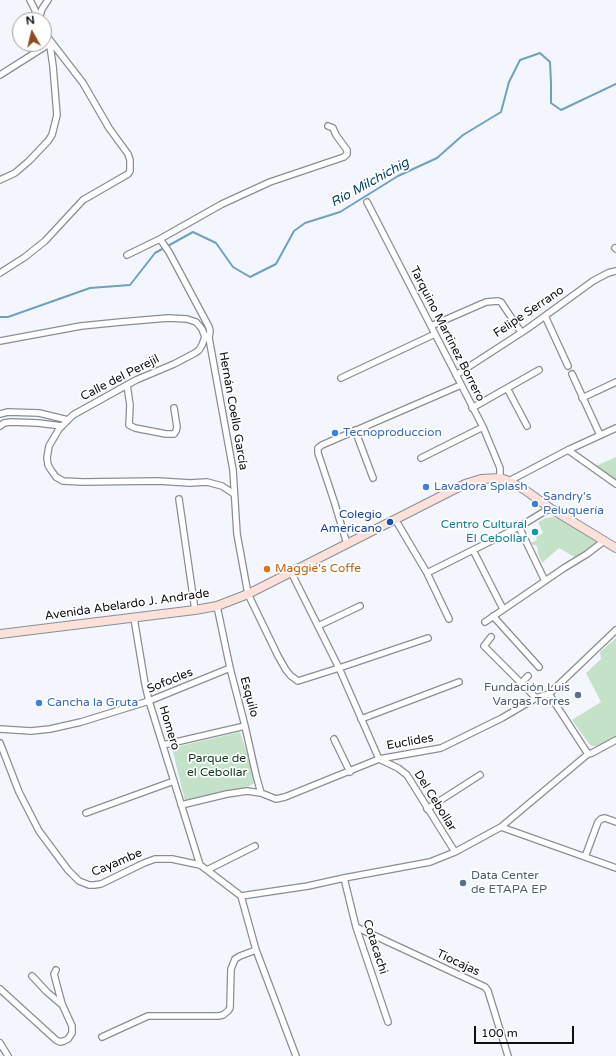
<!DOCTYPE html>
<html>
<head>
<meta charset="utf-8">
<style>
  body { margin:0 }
  #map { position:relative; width:616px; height:1056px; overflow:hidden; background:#f3f7fd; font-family:"Varela Round",sans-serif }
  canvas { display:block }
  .north { position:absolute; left:12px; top:12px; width:40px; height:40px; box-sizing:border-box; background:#fff; border:1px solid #9e9f9f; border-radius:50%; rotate:352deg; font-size:11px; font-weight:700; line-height:16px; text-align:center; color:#0c0e10 }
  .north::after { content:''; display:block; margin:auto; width:14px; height:18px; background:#8e4c1a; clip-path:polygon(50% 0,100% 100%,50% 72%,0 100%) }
  .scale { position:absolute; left:474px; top:1026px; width:100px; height:18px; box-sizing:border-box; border:2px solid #0c0e10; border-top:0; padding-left:5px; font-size:12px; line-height:14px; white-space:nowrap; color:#0c0e10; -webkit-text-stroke:3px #fff; paint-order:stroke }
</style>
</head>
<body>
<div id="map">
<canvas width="616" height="1056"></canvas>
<div class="north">N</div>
<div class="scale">100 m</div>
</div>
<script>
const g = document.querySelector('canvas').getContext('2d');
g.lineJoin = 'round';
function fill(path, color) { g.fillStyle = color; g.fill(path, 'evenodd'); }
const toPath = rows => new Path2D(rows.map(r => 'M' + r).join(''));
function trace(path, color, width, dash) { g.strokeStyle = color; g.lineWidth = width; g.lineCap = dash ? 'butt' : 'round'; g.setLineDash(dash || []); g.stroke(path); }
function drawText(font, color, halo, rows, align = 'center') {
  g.font = font + ' "Varela Round",sans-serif'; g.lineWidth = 3.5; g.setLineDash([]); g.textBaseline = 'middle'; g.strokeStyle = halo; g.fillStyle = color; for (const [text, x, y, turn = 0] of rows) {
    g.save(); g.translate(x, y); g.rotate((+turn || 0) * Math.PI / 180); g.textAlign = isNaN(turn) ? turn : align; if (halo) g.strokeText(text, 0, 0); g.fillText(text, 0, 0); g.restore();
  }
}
fill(toPath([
  [616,457,616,480,596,466],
  [553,517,562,520,599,543,576,558,559,548,542,563,538,553,537,546,532,544,531,543,537,540,536,537,543,533,538,522,546,518],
  [616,638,616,737,597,746,593,746,590,745,572,720,601,702,586,673,601,659,600,652],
  [240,732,256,782,246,788,185,801,172,748]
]), '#c3e2c8');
trace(toPath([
  [0,317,8,317,90,288,130,285,155,253,193,232,216,243,233,267,250,277,276,264,294,231,305,223,340,212,398,176,437,158,463,135,501,112,509,82,520,60,540,53,550,62,551,83,551,103,561,110,616,84]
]), '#70a0bf', 2);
const street = toPath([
  [30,0,40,20],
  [39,19,42,9,48,0],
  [0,75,49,44],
  [0,180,15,173,29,161,48,141,52,135,57,115,53,66,49,39],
  [367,202,483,427,500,468,500,478],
  [160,239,169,252,209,327,210,331,209,338,233,470,237,534,248,594,278,656,286,670,291,676,298,681,339,668,428,638],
  [615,248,616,249],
  [127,255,160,239,222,204,270,182,344,157,347,154,347,150,336,135,333,128,328,126],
  [0,273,25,257,45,241,83,200,128,174,130,171,130,160,128,154,109,128,83,83,49,39,44,29],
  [545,316,568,366],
  [431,326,486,302,498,301,501,302,521,332],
  [0,341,81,326,121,322,168,318,187,319,196,322,202,329,205,337,202,345,199,350,195,353,174,364,136,380,73,415,59,429,49,446,47,458,48,465,51,470,56,477,63,481,83,482,158,481,190,483,207,482,222,486,234,494],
  [572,374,600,435],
  [456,375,527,329,593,281,608,273,616,271],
  [341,378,435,334],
  [127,385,130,405,129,425,135,428,166,434,174,434,176,431,177,427,174,408],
  [507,388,527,426],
  [582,398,616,382],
  [472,408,539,370],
  [0,414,8,412,39,413,68,420],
  [0,426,4,423,11,422,38,423,62,426],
  [355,430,373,478],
  [568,450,616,484],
  [421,458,483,427],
  [509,481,568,450,616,428],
  [179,499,195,610],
  [395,519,427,573,449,619],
  [519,527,545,581],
  [347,544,334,501,318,453,318,448,322,445,461,385],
  [473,550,503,609],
  [291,572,339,668,379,759,398,768,407,775,455,852],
  [427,573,519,527,550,508],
  [217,606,230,668,245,726,256,775,261,793],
  [493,616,539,667],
  [134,618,145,684,149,701,200,865],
  [485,622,564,568,587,554,604,541],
  [318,626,360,606],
  [491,637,484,646,536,698],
  [521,683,528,676],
  [549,694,588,754],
  [361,719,459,682],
  [0,729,31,731,50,729,81,722,149,701,230,668],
  [334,739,350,772],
  [0,743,19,792,39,831,68,870,79,881,89,885,94,885,101,884,144,863,155,859,172,859,200,865,207,870,241,896,256,950,296,1056],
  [163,745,245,726],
  [181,805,227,794,247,791,261,793,276,799,285,797,379,759,441,748,502,718,536,698,549,694,616,630],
  [427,809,480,775],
  [86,813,174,781],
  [501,827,588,754,592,753,616,740],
  [585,857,598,822,601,819,605,818,616,822],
  [207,870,255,846],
  [344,878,356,927,388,1022],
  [241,896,308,886,344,878,430,862,455,852,501,827,616,868],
  [356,927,485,987,488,991,508,1056],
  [32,976,47,992,61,1004],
  [0,989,56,1040,60,1042,64,1041,68,1039,72,1033,72,1026,62,1004,54,974,56,970],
  [102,1037,148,1016,218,1016,223,1015,228,1011,230,1008,231,969,235,959,240,956,256,950],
  [0,1043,8,1056]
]);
const secondary = toPath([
  [0,634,195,610,217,606,248,594,465,484,481,479,500,478,509,481,525,490,550,508,616,548]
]);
trace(street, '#8a8e94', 8);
trace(secondary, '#8a8e94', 10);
trace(street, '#fff', 5.5);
trace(secondary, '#fce0da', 8);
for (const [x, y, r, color] of [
  [335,433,4,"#3f7fe0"],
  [426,487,4,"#3f7fe0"],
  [535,504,4,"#3f7fe0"],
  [390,522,4,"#1a4fb4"],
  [535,532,4,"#0f9aa8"],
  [267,569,4,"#e8710a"],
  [578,695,4,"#5c6f8a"],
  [39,703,4,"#3f7fe0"],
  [463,883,4,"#5c6f8a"]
]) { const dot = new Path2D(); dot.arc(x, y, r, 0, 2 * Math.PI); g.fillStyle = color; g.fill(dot); trace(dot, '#fff', 1.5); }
drawText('12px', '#0c0e10', '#fff', [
  ["Felipe Serrano",529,312,-34],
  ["Tarquino Martinez Borrero",447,334,63],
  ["Calle del Perejil",120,378,-27],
  ["Hernán Coello García",233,411,80],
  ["Avenida Abelardo J. Andrade",127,605,-8],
  ["Sofocles",170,681,-22],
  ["Esquilo",249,697,75],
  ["Homero",169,728,73],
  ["Euclides",410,742,-10],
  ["Del Cebollar",435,801,58],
  ["Cayambe",117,863,-23],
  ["Cotacachi",375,947,72],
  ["Tiocajas",458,963,25]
]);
drawText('12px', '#366cbe', '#fff', [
  ["Tecnoproduccion",343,433],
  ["Lavadora Splash",434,487],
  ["Sandry's",543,497],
  ["Peluquería",543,511],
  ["Cancha la Gruta",47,703]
], 'left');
drawText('12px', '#164399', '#fff', [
  ["Colegio",382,515],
  ["Americano",382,529]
], 'right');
drawText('12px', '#0d838f', '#fff', [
  ["Centro Cultural",527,525],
  ["El Cebollar",527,539]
], 'right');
drawText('12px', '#c56008', '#fff', [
  ["Maggie's Coffe",275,569]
], 'left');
drawText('12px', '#4e5e75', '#fff', [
  ["Fundación Luis",570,688],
  ["Vargas Torres",570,702],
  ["Data Center",471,876,"left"],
  ["de ETAPA EP",471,890,"left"]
], 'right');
drawText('12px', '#0b3d1a', '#fff', [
  ["Parque de",217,759],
  ["el Cebollar",217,773]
]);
drawText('italic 13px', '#044464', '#fff', [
  ["Río Milchichig",370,183,-29]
]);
</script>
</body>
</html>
